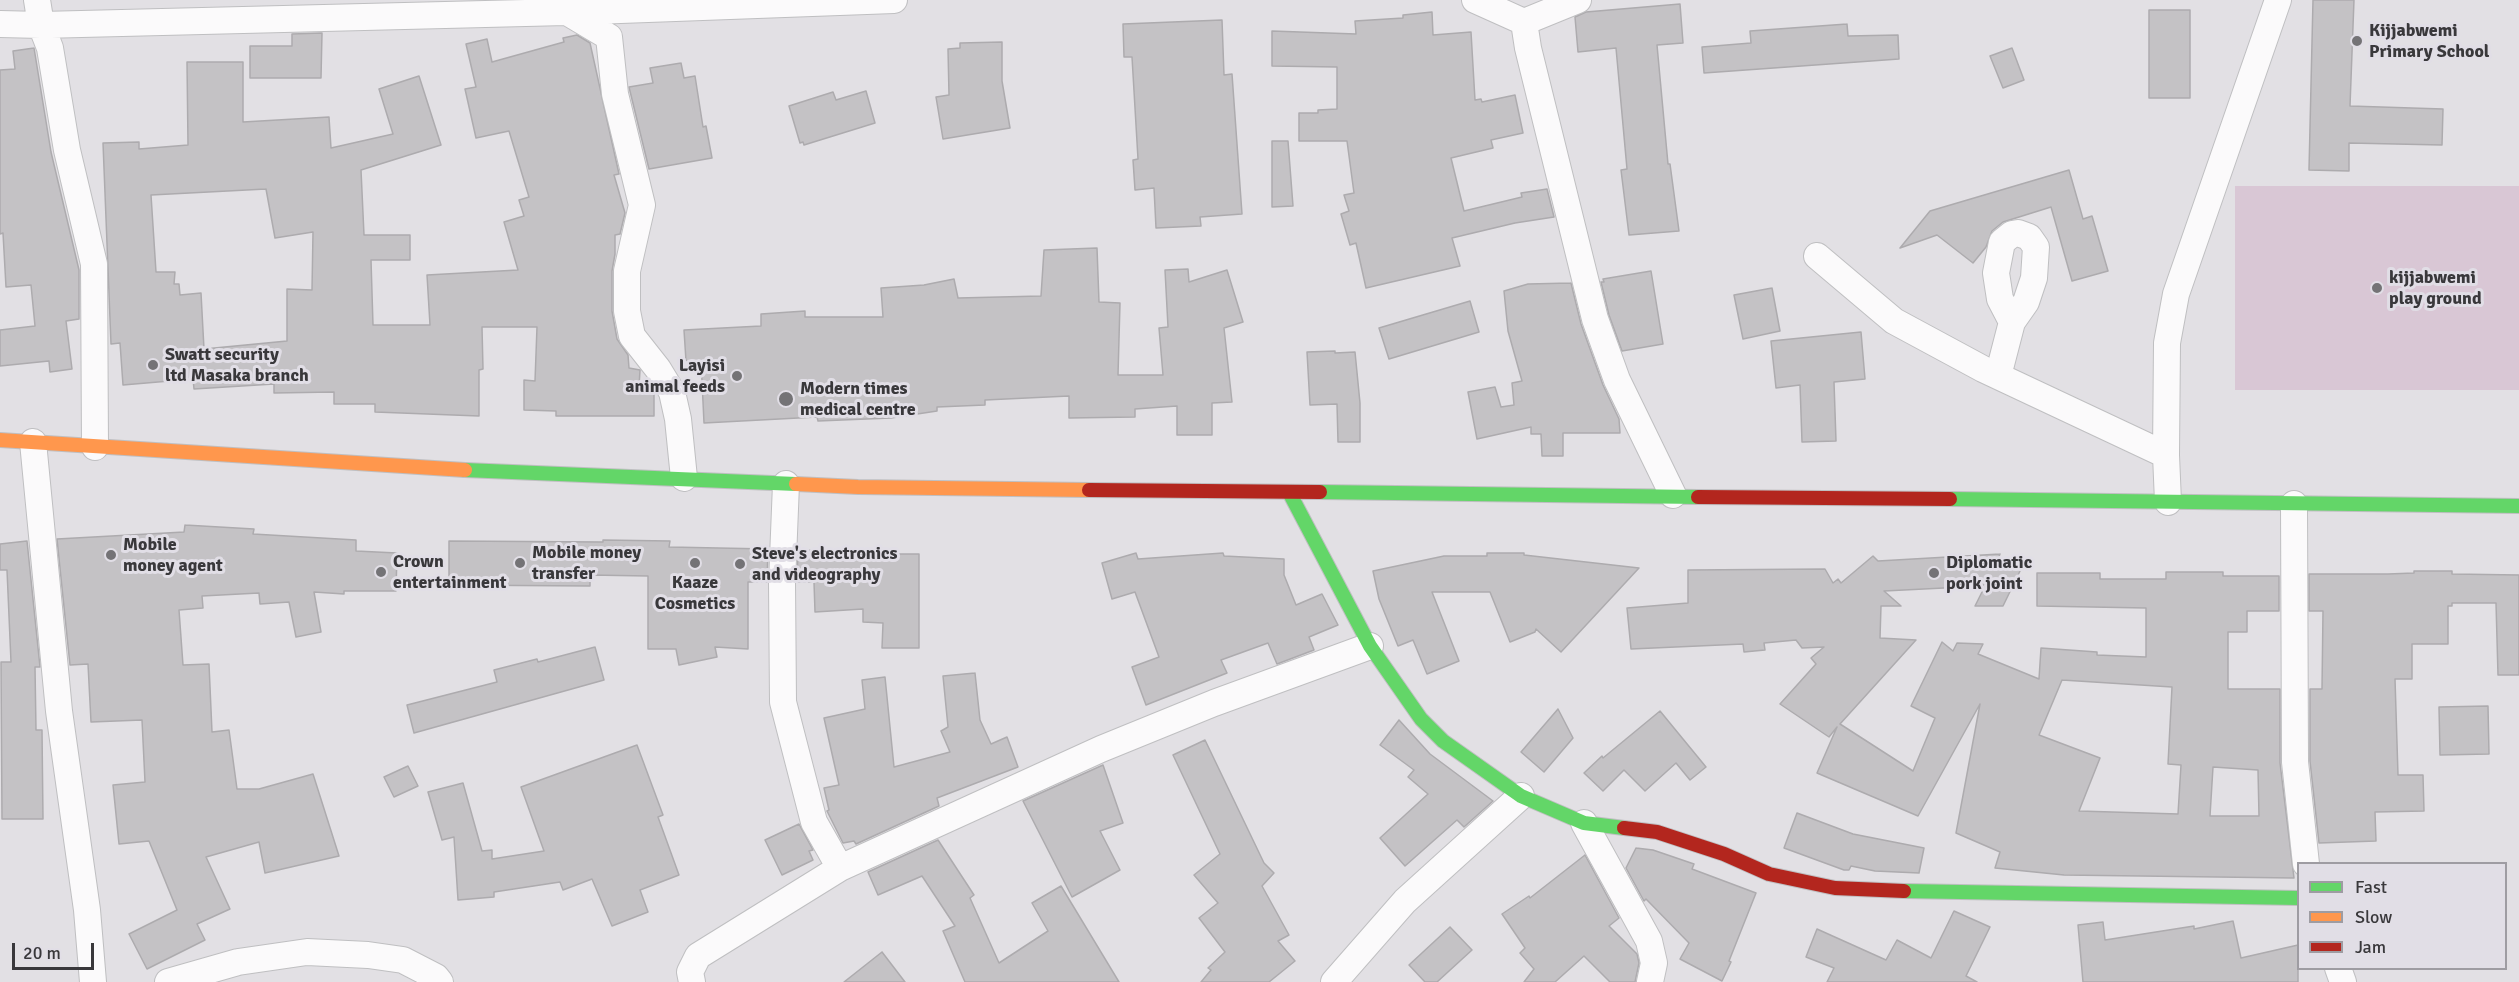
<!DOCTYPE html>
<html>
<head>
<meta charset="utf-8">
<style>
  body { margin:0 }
  #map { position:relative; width:2519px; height:982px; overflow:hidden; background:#e2e0e4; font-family:Signika,sans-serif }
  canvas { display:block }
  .legend { position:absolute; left:2297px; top:862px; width:210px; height:108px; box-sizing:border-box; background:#e1dee6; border:2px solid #9e9ca2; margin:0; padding:8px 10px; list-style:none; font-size:18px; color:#39383b }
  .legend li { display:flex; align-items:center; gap:12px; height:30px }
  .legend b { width:30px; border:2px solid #9e9ca2 }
  .scale { position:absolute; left:12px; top:943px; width:82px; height:27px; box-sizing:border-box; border:3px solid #39383b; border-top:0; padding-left:8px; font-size:18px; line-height:21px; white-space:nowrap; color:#39383b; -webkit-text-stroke:4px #e1dee6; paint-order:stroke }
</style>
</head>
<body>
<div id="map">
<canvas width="2519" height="982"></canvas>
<ul class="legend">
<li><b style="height:8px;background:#63d668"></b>Fast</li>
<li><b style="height:8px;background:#ff974d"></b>Slow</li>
<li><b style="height:8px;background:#b3261e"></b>Jam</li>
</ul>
<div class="scale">20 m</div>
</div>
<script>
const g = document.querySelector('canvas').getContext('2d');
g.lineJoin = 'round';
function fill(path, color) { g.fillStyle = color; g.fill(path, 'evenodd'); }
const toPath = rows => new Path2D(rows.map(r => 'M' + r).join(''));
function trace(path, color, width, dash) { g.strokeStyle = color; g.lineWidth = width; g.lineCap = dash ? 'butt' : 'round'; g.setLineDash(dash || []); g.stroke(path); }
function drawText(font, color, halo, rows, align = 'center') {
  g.font = font + ' Signika,sans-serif'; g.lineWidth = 6; g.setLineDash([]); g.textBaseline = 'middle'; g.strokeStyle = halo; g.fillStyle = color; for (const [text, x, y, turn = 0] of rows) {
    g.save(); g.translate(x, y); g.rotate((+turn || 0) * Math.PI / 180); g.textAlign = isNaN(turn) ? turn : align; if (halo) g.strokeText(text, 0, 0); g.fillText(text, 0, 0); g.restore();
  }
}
fill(toPath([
  [2235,186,2519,186,2519,390,2235,390]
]), '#d9c7d5');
const building = toPath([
  [2313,0,2354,0,2350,106,2443,109,2442,145,2349,143,2349,171,2309,170,2313,0],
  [1680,4,1683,43,1657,45,1668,164,1670,164,1679,231,1629,235,1621,170,1627,169,1616,48,1578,52,1575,17,1586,12,1680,4],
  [2149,10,2190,10,2190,98,2149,98,2149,10],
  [1432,12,1433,35,1471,32,1475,100,1481,99,1482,102,1515,95,1523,133,1491,140,1493,148,1451,158,1464,211,1522,197,1521,193,1547,189,1554,217,1515,223,1452,238,1460,266,1366,288,1356,243,1350,245,1341,214,1349,211,1344,195,1354,193,1347,141,1299,141,1299,113,1318,113,1318,110,1337,109,1337,67,1272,66,1272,31,1356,34,1355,21,1403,18,1403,15,1432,12],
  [1222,20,1224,75,1232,74,1242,214,1200,217,1201,226,1156,228,1154,188,1135,190,1133,160,1138,159,1132,57,1124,57,1123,24,1222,20],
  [1847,24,1848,36,1898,35,1899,59,1704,73,1702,47,1751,43,1750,31,1847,24],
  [322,33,321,78,250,78,250,46,292,46,292,34,322,33],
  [577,35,590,43,619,174,614,175,625,213,620,234,615,235,615,254,612,271,612,311,617,339,628,355,629,368,640,370,639,387,652,388,654,392,654,416,556,416,556,411,524,410,524,380,535,381,537,327,482,327,483,369,479,370,479,416,375,412,375,404,334,404,334,392,274,393,274,384,194,389,193,379,123,385,120,343,111,344,103,143,139,142,139,149,188,145,187,62,243,62,243,122,329,117,331,148,393,134,379,89,419,76,441,145,361,170,364,235,410,235,410,260,371,260,373,325,430,325,427,275,518,270,504,222,524,216,519,200,529,197,509,131,476,138,465,89,476,87,466,44,487,39,492,62,564,42,563,38,577,35],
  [266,189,275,238,313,232,312,290,287,289,287,341,204,349,201,293,180,295,179,284,174,284,175,272,156,272,151,195,266,189],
  [1002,42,1002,81,1010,128,943,139,936,97,949,95,948,49,960,48,960,43,1002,42],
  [34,48,51,152,79,270,79,319,66,321,72,369,50,372,49,361,0,366,0,330,35,326,31,285,6,287,3,233,0,234,0,70,15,69,13,51,34,48],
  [2012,48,2024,80,2003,88,1990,56,2012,48],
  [681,63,684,78,695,76,703,127,706,126,712,158,649,169,629,87,653,83,650,68,681,63],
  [866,91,875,123,804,145,803,142,800,143,789,106,833,92,836,100,866,91],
  [1272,141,1288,141,1293,206,1272,207,1272,141],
  [2069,170,2083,219,2092,216,2108,271,2072,281,2051,207,2003,222,1992,231,1986,247,1973,263,1937,235,1900,248,1930,211,2069,170],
  [1097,248,1099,302,1120,303,1118,375,1163,375,1159,328,1168,327,1165,270,1188,269,1189,282,1227,270,1243,322,1224,328,1232,402,1212,403,1212,435,1177,435,1177,406,1135,409,1135,417,1069,418,1069,396,985,400,985,405,937,407,937,411,891,418,818,421,817,417,704,423,701,360,686,361,684,330,761,326,761,314,805,311,805,317,883,317,881,288,924,285,954,279,958,298,1041,296,1044,250,1097,248],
  [1651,271,1663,344,1622,351,1609,315,1601,282,1604,282,1603,279,1651,271],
  [1571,283,1581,324,1603,385,1619,419,1620,433,1563,433,1563,456,1542,456,1541,434,1531,434,1531,427,1477,439,1468,392,1495,387,1501,407,1514,405,1512,383,1522,381,1508,331,1504,291,1528,284,1571,283],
  [1772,288,1780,331,1743,339,1734,295,1772,288],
  [1470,301,1479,332,1389,359,1379,328,1470,301],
  [1861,332,1865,379,1834,382,1836,441,1802,442,1800,385,1776,388,1771,341,1861,332],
  [1335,351,1335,353,1355,352,1360,403,1360,442,1338,442,1337,404,1310,405,1307,352,1335,351],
  [185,525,254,529,253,534,356,540,356,551,397,553,396,591,344,591,344,594,314,592,321,632,296,637,289,602,260,604,259,593,202,596,203,608,179,610,183,665,209,664,212,732,229,730,237,789,259,789,313,774,339,856,265,873,259,842,206,857,230,909,197,924,205,940,147,969,129,934,177,910,149,841,119,844,113,785,145,782,142,720,91,722,88,664,70,665,57,539,184,532,185,525],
  [603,540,670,541,669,547,768,549,767,582,748,582,748,649,715,647,717,657,679,665,676,649,648,649,648,576,590,575,590,586,449,585,449,541,603,542,603,540],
  [27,541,40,667,35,667,36,730,42,730,43,819,2,819,1,662,11,662,7,570,0,570,0,544,27,541],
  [798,550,879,551,879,554,919,554,919,648,882,648,883,623,863,622,863,609,815,612,814,582,797,582,798,550],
  [1136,553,1138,559,1223,553,1224,556,1284,559,1284,575,1296,605,1322,594,1338,625,1309,637,1314,650,1277,664,1268,643,1221,660,1227,673,1146,705,1132,667,1159,657,1135,592,1112,599,1102,563,1136,553],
  [1487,553,1524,553,1524,555,1639,568,1561,652,1536,629,1535,632,1510,642,1490,592,1432,592,1459,661,1427,674,1413,640,1398,646,1379,599,1373,571,1444,556,1487,556,1487,553],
  [2000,554,1997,562,2021,569,2003,606,1975,606,1985,586,1972,578,1964,587,1884,591,1901,606,1881,606,1880,638,1916,640,1840,724,1913,771,1935,718,1911,706,1942,642,1953,651,1957,643,1983,644,1978,654,2039,679,2041,648,2097,652,2097,655,2146,657,2146,608,2037,606,2037,573,2100,573,2100,579,2166,579,2166,572,2223,572,2223,576,2279,576,2279,611,2247,611,2247,632,2228,632,2228,689,2280,689,2280,763,2294,878,2064,875,1995,868,2000,852,1956,833,1980,704,1918,816,1817,773,1837,727,1829,737,1780,704,1816,664,1811,658,1824,647,1802,648,1796,640,1764,643,1765,650,1744,652,1743,644,1631,649,1627,608,1688,603,1688,570,1825,569,1833,583,1838,579,1841,583,1873,556,1878,561,2000,554],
  [2062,680,2172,687,2168,764,2181,765,2178,814,2079,811,2100,758,2039,735,2062,680],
  [2213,767,2258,770,2259,816,2210,816,2213,767],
  [2414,571,2452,571,2452,574,2519,575,2519,675,2498,675,2496,603,2452,603,2452,606,2448,606,2448,644,2412,644,2412,679,2395,679,2398,775,2423,775,2424,811,2375,812,2376,841,2319,843,2310,761,2310,689,2322,689,2323,611,2309,611,2309,574,2388,574,2414,573,2414,571],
  [595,647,604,680,414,733,407,705,497,682,494,670,537,659,538,662,595,647],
  [975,673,980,720,991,744,1007,737,1018,767,937,798,939,806,856,844,854,841,843,843,827,811,829,810,824,788,839,785,824,718,865,709,862,680,885,677,894,767,950,752,941,731,948,727,943,676,975,673],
  [2488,706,2489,754,2440,755,2439,707,2488,706],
  [1558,709,1573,738,1544,772,1521,752,1558,709],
  [1660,711,1706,767,1690,780,1676,763,1645,791,1624,770,1603,791,1584,773,1602,756,1603,758,1660,711],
  [1399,720,1430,754,1493,801,1464,827,1457,820,1405,866,1380,838,1428,794,1408,777,1414,770,1380,745,1399,720],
  [1205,740,1264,863,1274,873,1262,886,1289,935,1278,941,1295,961,1269,982,1201,982,1211,970,1208,968,1225,952,1199,918,1218,903,1194,875,1220,854,1173,755,1205,740],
  [637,745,663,815,658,817,679,875,640,890,648,912,612,926,592,879,563,890,560,882,494,892,494,897,458,900,454,837,442,840,428,792,463,783,482,851,492,850,492,859,544,851,521,787,637,745],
  [1103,765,1123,823,1100,831,1120,870,1072,897,1023,801,1103,765],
  [408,766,418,786,394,797,384,777,408,766],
  [1797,813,1853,834,1924,848,1919,873,1875,871,1851,866,1849,870,1844,870,1784,848,1797,813],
  [799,824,813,850,809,851,813,860,782,875,765,840,799,824],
  [938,840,974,895,970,898,999,963,1048,931,1032,903,1061,886,1119,982,965,982,943,931,955,926,922,876,878,895,868,872,938,840],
  [1636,848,1653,850,1694,864,1692,869,1756,893,1729,961,1731,962,1722,981,1680,959,1689,943,1646,899,1644,901,1626,868,1636,848],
  [1585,855,1619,918,1609,926,1637,954,1639,963,1635,982,1610,982,1584,956,1555,982,1524,982,1534,969,1520,953,1525,948,1502,914,1529,896,1530,898,1585,855],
  [1954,911,1990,927,1966,976,1977,982,1827,982,1834,968,1806,957,1817,929,1886,960,1897,940,1931,958,1954,911],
  [2233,921,2241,958,2298,945,2298,982,2083,982,2078,925,2103,922,2105,940,2194,926,2194,929,2233,921],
  [1450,927,1472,950,1437,982,1425,982,1409,965,1450,927],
  [882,952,905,982,844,982,882,952]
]);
fill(building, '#c4c2c5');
trace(building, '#adabae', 1.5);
const street = toPath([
  [37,0,41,25,50,48,67,150,94,264,95,447],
  [1475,0,1524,22,1528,48,1595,319,1617,380,1673,495],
  [567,12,609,37,615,94,642,205,627,271,627,311,632,336,658,369,672,392,678,419,684,478],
  [1524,22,1578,0],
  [0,24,41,25,566,12,894,0],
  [1817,256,1894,321,1983,369,2166,455],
  [1998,376,2012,322,2026,302,2034,278,2036,247,2029,237,2018,233,2012,234,2002,242,1996,273,2000,299,2012,322],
  [33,442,59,711,87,910,93,982],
  [786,484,782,583,783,702,814,822,840,868],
  [2168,502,2166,455,2167,343,2176,294,2278,0],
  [2294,504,2295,762,2306,864],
  [1584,823,1649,941,1654,963,1650,982],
  [2338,968,2343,982],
  [168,982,238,962,307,952,368,955,403,960,436,977,440,982],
  [692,982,690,972,698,956,840,868,1101,749,1214,703,1370,646],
  [1334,982,1405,901,1521,796]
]);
const fast = toPath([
  [465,470,796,484],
  [1289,492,1370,646,1421,719,1443,741,1521,796,1584,823,1624,828],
  [1320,492,1698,497],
  [1950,499,2519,506],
  [1904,891,2298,898]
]);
const slow = toPath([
  [0,440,465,470],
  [796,484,858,487,1089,490]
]);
const jam = toPath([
  [1089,490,1320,492],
  [1698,497,1950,499],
  [1624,828,1657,832,1724,854,1769,874,1835,888,1904,891]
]);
trace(street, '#bfbfc1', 28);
trace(fast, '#bfbfc1', 16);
trace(slow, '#bfbfc1', 16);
trace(jam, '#bfbfc1', 16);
trace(street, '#fbfafb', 26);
trace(fast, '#63d668', 14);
trace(slow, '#ff974d', 14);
trace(jam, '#b3261e', 14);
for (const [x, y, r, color] of [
  [2357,41,6,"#747376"],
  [2377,288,6,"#747376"],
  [153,365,6,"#747376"],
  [737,376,6,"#747376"],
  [786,399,8,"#747376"],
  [111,555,6,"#747376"],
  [520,563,6,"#747376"],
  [695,563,6,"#747376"],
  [740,564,6,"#747376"],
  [381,572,6,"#747376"],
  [1934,573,6,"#747376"]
]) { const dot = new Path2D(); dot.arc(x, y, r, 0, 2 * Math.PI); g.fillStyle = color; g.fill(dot); trace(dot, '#e1dee6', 2); }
drawText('bold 18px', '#39383b', '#e1dee6', [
  ["Kijjabwemi",2369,31],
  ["Primary School",2369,52],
  ["kijjabwemi",2389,278],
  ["play ground",2389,299],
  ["Swatt security",165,355],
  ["ltd Masaka branch",165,376],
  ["Layisi",725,366,"right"],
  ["animal feeds",725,387,"right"],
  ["Modern times",800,389],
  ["medical centre",800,410],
  ["Mobile",123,545],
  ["money agent",123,566],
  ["Mobile money",532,553],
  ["transfer",532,574],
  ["Steve's electronics",752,554],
  ["and videography",752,575],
  ["Crown",393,562],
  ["entertainment",393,583],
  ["Diplomatic",1946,563],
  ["pork joint",1946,584],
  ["Kaaze",695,583,"center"],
  ["Cosmetics",695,604,"center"]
], 'left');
</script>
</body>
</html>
